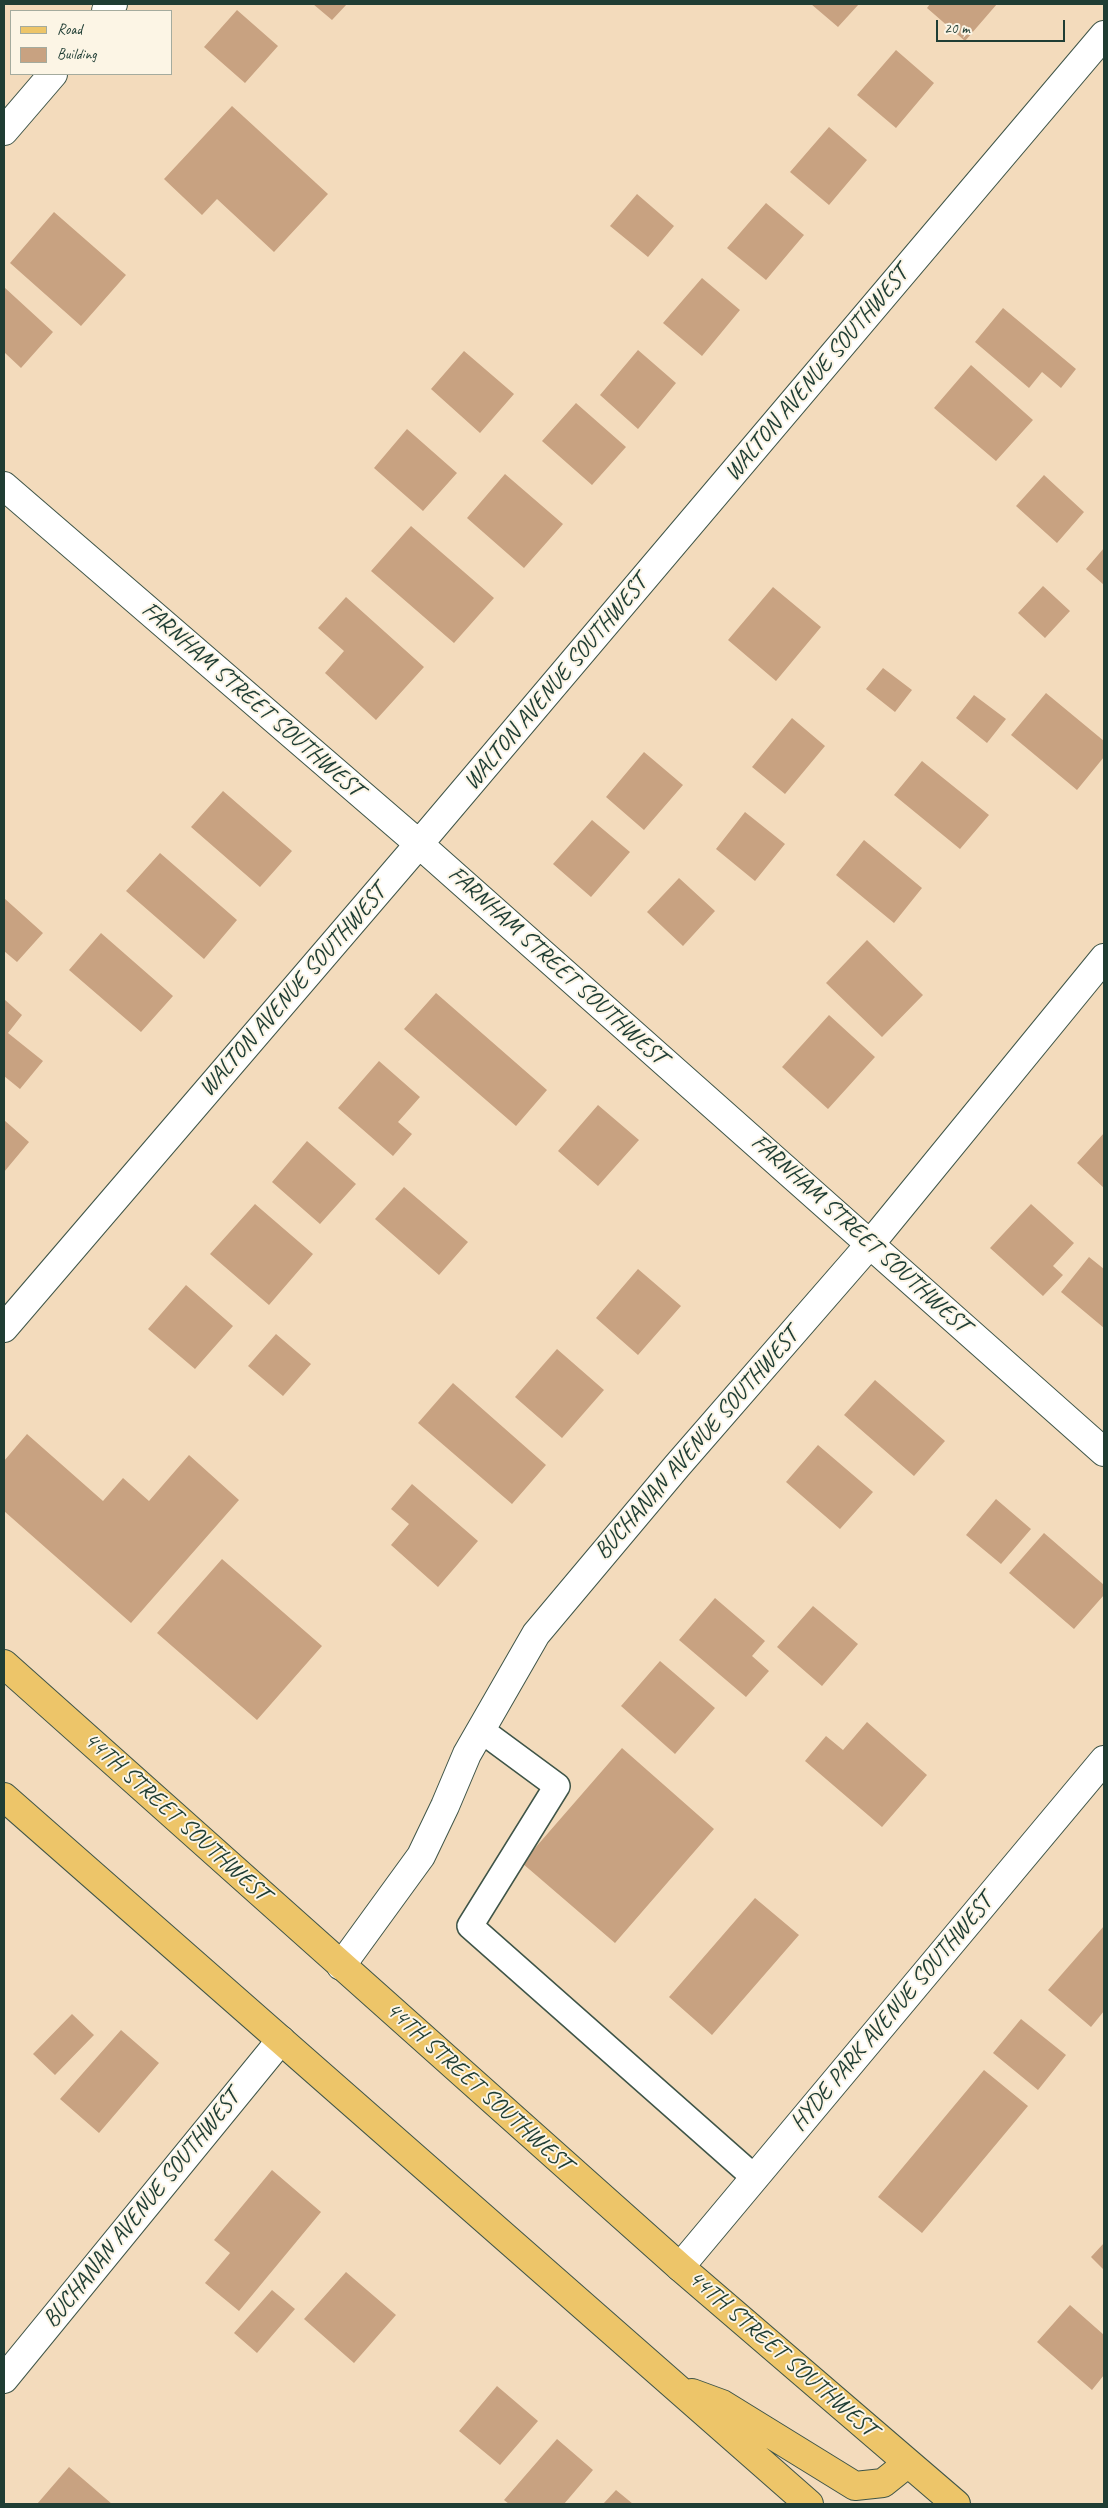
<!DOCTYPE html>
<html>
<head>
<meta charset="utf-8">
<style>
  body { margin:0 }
  #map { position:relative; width:1108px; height:2508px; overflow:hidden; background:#f3dbbc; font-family:Caveat,sans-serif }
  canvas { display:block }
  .frame { position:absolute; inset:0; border:5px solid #1f3d34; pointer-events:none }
  .legend { position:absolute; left:10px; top:10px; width:162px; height:65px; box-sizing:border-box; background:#fcf5e5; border:1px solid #a4ab9e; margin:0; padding:6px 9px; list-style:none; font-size:15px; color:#1f3d34 }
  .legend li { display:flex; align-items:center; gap:10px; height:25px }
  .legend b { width:25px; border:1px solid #a4ab9e }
  .scale { position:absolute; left:936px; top:20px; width:129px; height:22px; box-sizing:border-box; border:2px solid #1f3d34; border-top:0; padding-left:6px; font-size:15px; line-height:18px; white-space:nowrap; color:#1f3d34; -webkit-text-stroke:4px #fcf5e5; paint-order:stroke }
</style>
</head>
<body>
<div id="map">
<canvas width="1108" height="2508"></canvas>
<div class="frame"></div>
<ul class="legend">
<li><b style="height:6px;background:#edc569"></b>Road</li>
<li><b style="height:14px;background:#c8a281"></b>Building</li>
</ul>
<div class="scale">20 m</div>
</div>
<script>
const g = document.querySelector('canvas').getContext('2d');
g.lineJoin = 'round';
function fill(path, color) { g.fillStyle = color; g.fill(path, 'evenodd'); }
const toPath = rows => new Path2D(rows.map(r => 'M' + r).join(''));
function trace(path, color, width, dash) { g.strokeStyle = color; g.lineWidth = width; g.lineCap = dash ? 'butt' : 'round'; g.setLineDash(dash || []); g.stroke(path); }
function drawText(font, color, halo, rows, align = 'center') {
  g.font = font + ' Caveat,sans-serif'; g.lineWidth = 4; g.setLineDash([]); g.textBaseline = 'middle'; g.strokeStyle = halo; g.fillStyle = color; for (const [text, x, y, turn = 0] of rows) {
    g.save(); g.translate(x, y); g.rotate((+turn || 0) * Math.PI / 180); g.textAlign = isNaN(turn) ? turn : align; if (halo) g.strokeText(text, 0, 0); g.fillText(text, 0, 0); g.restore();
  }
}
fill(toPath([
  [313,4,347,4,332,20],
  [811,4,859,4,838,27],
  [930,4,997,4,965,41,927,8],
  [237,10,278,46,245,83,204,47],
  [896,50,934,83,896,128,857,95],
  [232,106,328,194,274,252,217,199,202,215,164,179],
  [829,127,867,160,829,205,790,172],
  [637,194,674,226,648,257,610,226],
  [766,203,804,235,766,280,727,248],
  [54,212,126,275,81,326,10,263],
  [702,278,740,310,702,356,663,323],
  [4,287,53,332,21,368,4,352],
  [1003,308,1076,369,1061,388,1042,372,1029,388,975,342],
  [638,350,676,383,638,429,600,395],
  [464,351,514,394,480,433,431,389],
  [971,365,1033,420,996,461,934,408],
  [576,403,626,447,592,485,542,441],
  [407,429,457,473,423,511,374,468],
  [505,474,563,524,524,568,467,518],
  [1044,475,1084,512,1057,543,1016,506],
  [411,526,494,598,454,643,371,571],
  [1104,548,1104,585,1086,569],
  [1043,586,1070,611,1045,638,1018,613],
  [773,587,821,627,776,681,728,640],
  [346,597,424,667,376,720,325,673,344,651,318,628],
  [883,668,912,690,895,712,866,689],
  [1046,693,1104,741,1104,757,1077,790,1011,735],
  [974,695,1006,719,987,743,956,718],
  [792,718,825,746,785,794,752,767],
  [644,752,683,785,644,830,606,797],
  [922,761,989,815,960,849,894,795],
  [223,791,292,851,260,887,191,827],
  [745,812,785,844,755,881,716,849],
  [592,820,630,852,591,897,553,864],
  [864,840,922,888,894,923,836,875],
  [160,853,237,920,204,959,126,891],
  [679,878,715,911,683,946,647,912],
  [4,898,43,933,17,962,4,951],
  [101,933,173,996,141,1032,69,970],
  [867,940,923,995,882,1037,826,983],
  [436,993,547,1090,516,1126,404,1029],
  [4,999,22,1015,8,1033,43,1061,20,1089,4,1076],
  [829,1015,875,1057,828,1109,782,1067],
  [379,1061,420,1097,398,1122,412,1134,393,1156,338,1108],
  [598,1105,639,1140,598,1186,558,1151],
  [4,1120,29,1142,4,1172],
  [1104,1133,1104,1188,1077,1163],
  [307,1141,356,1184,320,1224,272,1182],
  [404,1187,468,1242,439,1275,375,1219],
  [255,1204,313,1254,269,1305,210,1254],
  [1031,1204,1074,1243,1053,1266,1063,1275,1043,1296,990,1248],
  [1089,1257,1104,1269,1104,1328,1061,1292],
  [638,1269,681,1306,638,1355,596,1318],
  [186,1285,233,1326,195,1369,148,1329],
  [276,1334,311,1364,283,1396,248,1366],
  [557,1349,604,1390,562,1438,515,1397],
  [875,1380,945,1441,914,1476,844,1415],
  [453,1383,546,1465,512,1504,418,1423],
  [27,1434,103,1501,123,1478,149,1501,189,1455,239,1500,131,1623,4,1511,4,1461],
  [818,1445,873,1492,840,1529,786,1482],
  [412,1484,478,1541,438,1587,391,1545,409,1524,391,1509],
  [996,1499,1031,1529,1001,1564,966,1535],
  [1044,1533,1104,1585,1104,1595,1074,1629,1009,1573],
  [222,1559,322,1646,257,1720,157,1633],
  [715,1598,765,1641,752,1656,769,1671,746,1697,679,1640],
  [813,1606,858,1644,822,1686,777,1647],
  [660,1661,715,1708,675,1754,621,1706],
  [867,1722,927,1775,882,1827,805,1761,826,1736,843,1750],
  [622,1748,714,1829,615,1943,522,1863],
  [755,1898,799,1935,712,2035,669,1997],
  [1104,1926,1104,2011,1091,2027,1048,1990],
  [72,2014,94,2035,55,2075,33,2054],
  [1021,2019,1066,2055,1038,2090,993,2053],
  [121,2030,159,2063,99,2133,60,2099],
  [984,2070,1028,2106,922,2233,878,2197],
  [272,2170,321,2212,239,2311,205,2283,230,2253,214,2240],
  [1104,2243,1104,2270,1091,2257],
  [346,2272,396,2315,354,2363,304,2319],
  [272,2290,295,2309,257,2353,234,2333],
  [1070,2305,1104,2335,1104,2375,1092,2390,1037,2342],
  [497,2386,538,2421,500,2465,459,2431],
  [557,2439,593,2470,564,2504,509,2504,504,2500],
  [69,2467,112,2504,37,2504],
  [616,2490,633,2504,603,2504]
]), '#c8a281');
const service = toPath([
  [481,1730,557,1786,470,1926,755,2178]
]);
const minor = toPath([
  [106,11,113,4],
  [4,131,53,74],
  [4,486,419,844,1104,1452],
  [4,1328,419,844,1104,35],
  [341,1966,421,1856,445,1806,467,1754,536,1634,677,1466,871,1243,1104,958],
  [680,2267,1104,1760],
  [4,2379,281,2040]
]);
const primary = toPath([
  [4,1664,680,2267,956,2504],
  [4,1797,809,2504],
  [692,2393,722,2404,855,2486,883,2483,908,2463]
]);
trace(service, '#3f5548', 28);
trace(minor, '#3f5548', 30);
trace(primary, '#3f5548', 30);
trace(service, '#fff', 25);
trace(minor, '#fff', 28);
trace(primary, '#edc569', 28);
drawText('24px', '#1f3d34', '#fcf5e5', [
  ["WALTON AVENUE SOUTHWEST",817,374,-50],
  ["WALTON AVENUE SOUTHWEST",556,683,-50],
  ["FARNHAM STREET SOUTHWEST",252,700,41],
  ["FARNHAM STREET SOUTHWEST",557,966,42],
  ["WALTON AVENUE SOUTHWEST",293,991,-49],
  ["FARNHAM STREET SOUTHWEST",860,1234,42],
  ["BUCHANAN AVENUE SOUTHWEST",697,1444,-49],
  ["44TH STREET SOUTHWEST",176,1817,42],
  ["HYDE PARK AVENUE SOUTHWEST",892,2013,-50],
  ["44TH STREET SOUTHWEST",478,2087,42],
  ["BUCHANAN AVENUE SOUTHWEST",142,2209,-51],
  ["44TH STREET SOUTHWEST",782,2354,41]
]);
</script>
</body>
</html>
